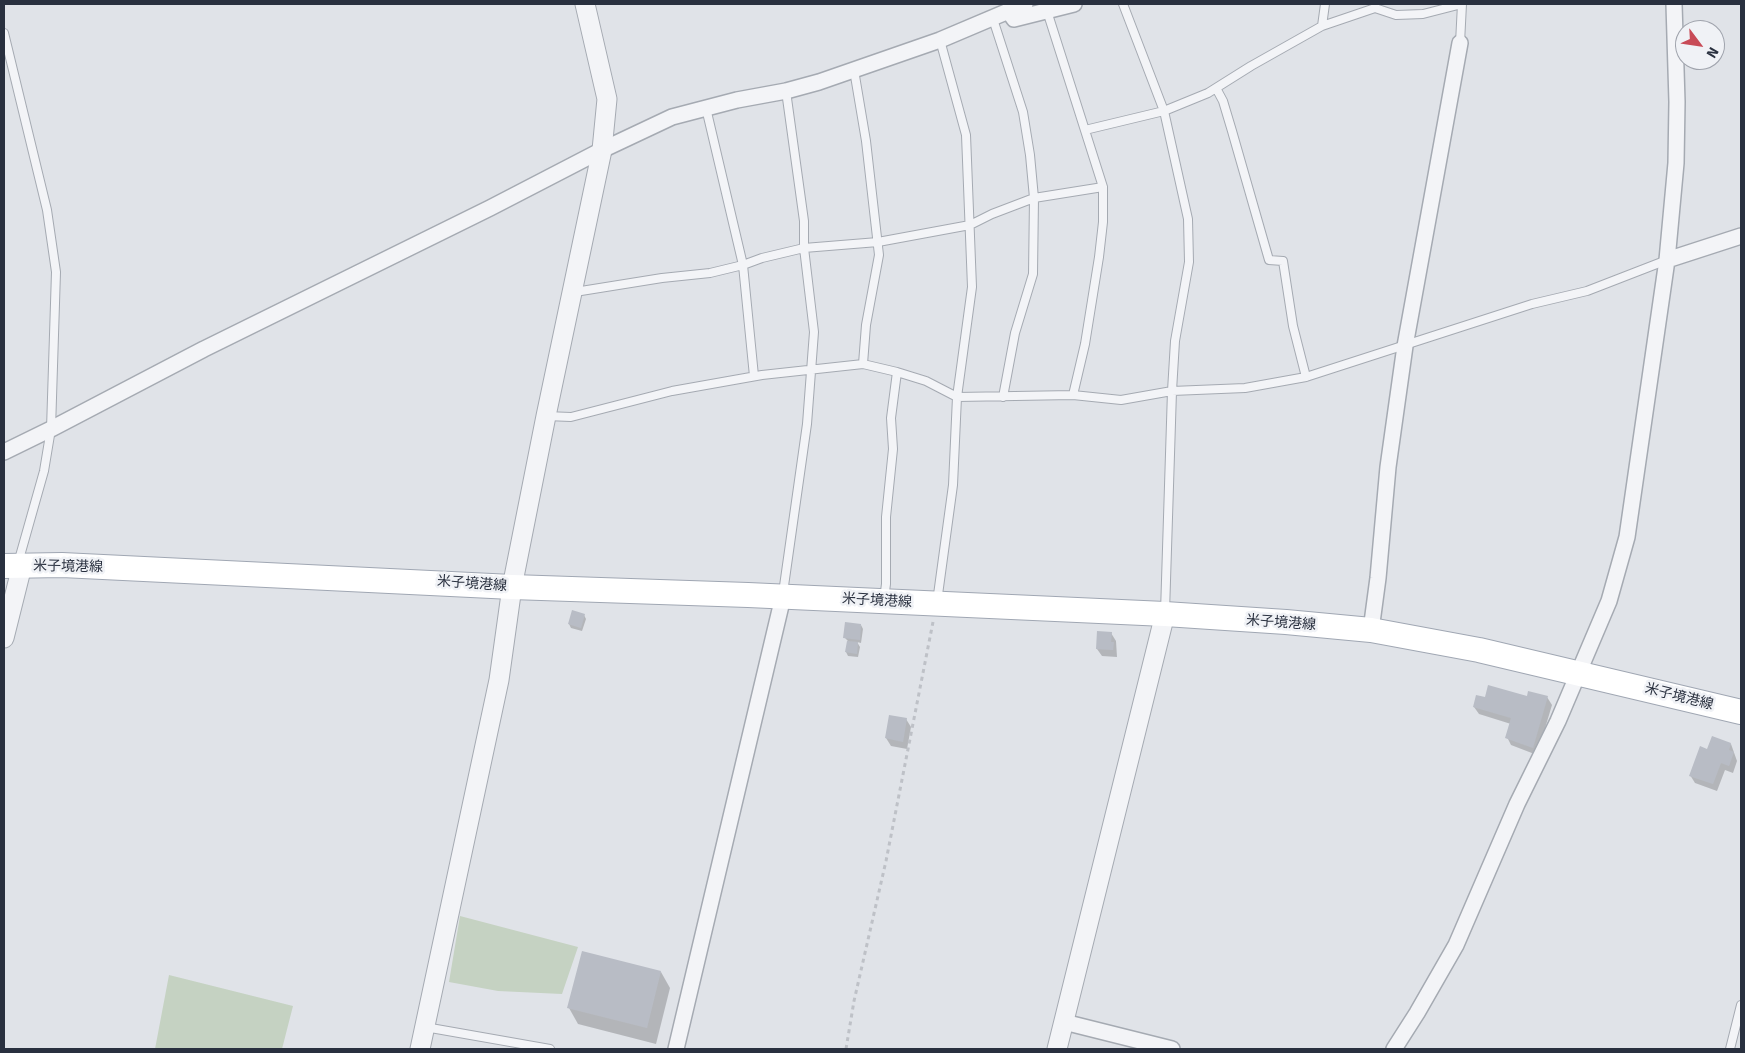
<!DOCTYPE html>
<html>
<head>
<meta charset="utf-8">
<style>
  body { margin:0 }
  #map { position:relative; width:1745px; height:1053px; overflow:hidden; background:#e0e3e8; font-family:Signika,sans-serif }
  canvas { display:block }
  .frame { position:absolute; inset:0; border:5px solid #29303f; pointer-events:none }
  .north { position:absolute; left:1675px; top:20px; width:50px; height:50px; box-sizing:border-box; background:#f0f2f6; border:1px solid #a0a4ad; border-radius:50%; rotate:121deg; font-size:14px; font-weight:700; line-height:20px; text-align:center; color:#29303f }
  .north::after { content:''; display:block; margin:auto; width:18px; height:22px; background:#c84b57; clip-path:polygon(50% 0,100% 100%,50% 72%,0 100%) }
</style>
</head>
<body>
<div id="map">
<canvas width="1745" height="1053"></canvas>
<div class="frame"></div>
<div class="north">N</div>
</div>
<script>
const g = document.querySelector('canvas').getContext('2d');
g.lineJoin = 'round';
function fill(path, color) { g.fillStyle = color; g.fill(path, 'evenodd'); }
const toPath = rows => new Path2D(rows.map(r => 'M' + r).join(''));
function trace(path, color, width, dash) { g.strokeStyle = color; g.lineWidth = width; g.lineCap = dash ? 'butt' : 'round'; g.setLineDash(dash || []); g.stroke(path); }
function drawText(font, color, halo, rows, align = 'center') {
  g.font = font + ' Signika,"Noto Sans JP",sans-serif'; g.lineWidth = 5; g.setLineDash([]); g.textBaseline = 'middle'; g.strokeStyle = halo; g.fillStyle = color; for (const [text, x, y, turn = 0] of rows) {
    g.save(); g.translate(x, y); g.rotate((+turn || 0) * Math.PI / 180); g.textAlign = isNaN(turn) ? turn : align; if (halo) g.strokeText(text, 0, 0); g.fillText(text, 0, 0); g.restore();
  }
}
fill(toPath([
  [460,916,578,947,562,994,498,991,449,982],
  [169,975,293,1006,282,1049,155,1049]
]), '#c5d2c2');
fill(toPath([
  [584,615,586,619,582,631,571,628,569,624],
  [861,625,863,629,861,643,857,642,860,647,858,657,848,656,846,652,848,641,845,638],
  [1111,633,1116,641,1117,657,1102,656,1097,649],
  [1547,697,1552,705,1537,755,1511,745,1507,737,1511,724,1479,714,1474,707,1485,699],
  [906,719,911,727,907,749,891,746,886,738],
  [1731,744,1737,761,1733,773,1725,770,1717,791,1695,783,1690,775,1708,750],
  [661,972,670,988,656,1044,578,1024,569,1008]
]), '#0003');
fill(toPath([
  [572,610,585,614,581,628,568,624],
  [845,622,861,624,860,640,843,638],
  [1097,631,1112,632,1111,642,1114,642,1113,650,1096,649],
  [847,641,858,642,857,654,845,652],
  [1488,685,1527,696,1528,691,1548,696,1533,748,1505,738,1511,718,1473,707,1476,695,1485,697],
  [889,715,907,718,903,742,885,738],
  [1712,736,1731,743,1729,750,1734,752,1729,766,1721,763,1713,784,1689,776,1700,746,1707,749],
  [582,951,661,971,647,1028,567,1008]
]), '#b8bcc5');
const service = toPath([
  [1123,4,1164,111,1188,219,1189,262,1175,341,1172,391,1165,612],
  [1047,11,1103,187,1103,222,1099,257,1085,344,1073,395],
  [1322,26,1375,8,1396,15,1423,14,1462,4],
  [4,33,47,210,56,272,51,429,44,471,18,563],
  [1460,43,1462,4],
  [854,70,866,141,879,255,866,325,863,364],
  [1216,88,1223,101,1232,131,1269,260,1283,261,1293,326,1306,377],
  [1085,130,1164,111,1208,93,1251,66,1322,26,1325,4],
  [574,290,581,291,662,278,710,273,743,265,706,108],
  [754,376,743,265,762,258,804,248,878,242,970,225,992,214,1034,198,1030,155,1023,112,993,19],
  [1003,397,1015,333,1033,274,1034,198,1103,187],
  [546,416,571,417,672,391,762,375,863,364,897,372,926,381,957,397,1073,395,1121,400,1172,391,1245,388,1306,377,1532,304,1587,291,1667,260],
  [783,593,807,424,814,332,804,248,804,221,786,91],
  [884,599,886,584,886,517,893,449,891,418,897,372],
  [937,602,953,485,957,397,972,287,966,135,940,40],
  [425,1027,550,1049],
  [1730,1049,1741,1005]
]);
const minor = toPath([
  [1009,12,1014,19,1074,4],
  [1667,260,1741,236],
  [4,452,51,429,204,349,490,208,602,150,672,117,737,100,786,91,819,82,940,40,1025,4],
  [1371,630,1378,578,1388,467,1405,346,1460,43],
  [1064,1022,1172,1049],
  [676,1049,783,597],
  [1394,1049,1417,1013,1456,945,1517,804,1558,721,1609,601,1627,537,1667,260,1676,163,1677,102,1674,4]
]);
const tertiary = toPath([
  [4,638,22,566],
  [420,1049,499,680,512,587,546,416,602,150,607,99,585,4],
  [1057,1049,1165,614]
]);
const primary = toPath([
  [4,566,62,565,512,587,748,595,1165,614,1286,622,1371,630,1479,650,1741,712]
]);
trace(service, '#a5aab2', 10);
trace(minor, '#a5aab2', 18);
trace(tertiary, '#a5aab2', 21);
trace(primary, '#a0a7b3', 26);
trace(toPath([
  [846,1049,854,1001,886,861,933,622]
]), '#bec1c7', 3, [4, 4]);
trace(service, '#f3f4f7', 8);
trace(minor, '#f3f4f7', 15);
trace(tertiary, '#f3f4f7', 19);
trace(primary, '#fff', 24);
drawText('14px', '#29303f', '#f0f2f6', [
  ["米子境港線",68,567,1],
  ["米子境港線",472,584,4],
  ["米子境港線",877,601,3],
  ["米子境港線",1281,623,4],
  ["米子境港線",1679,697,14]
]);
</script>
</body>
</html>
